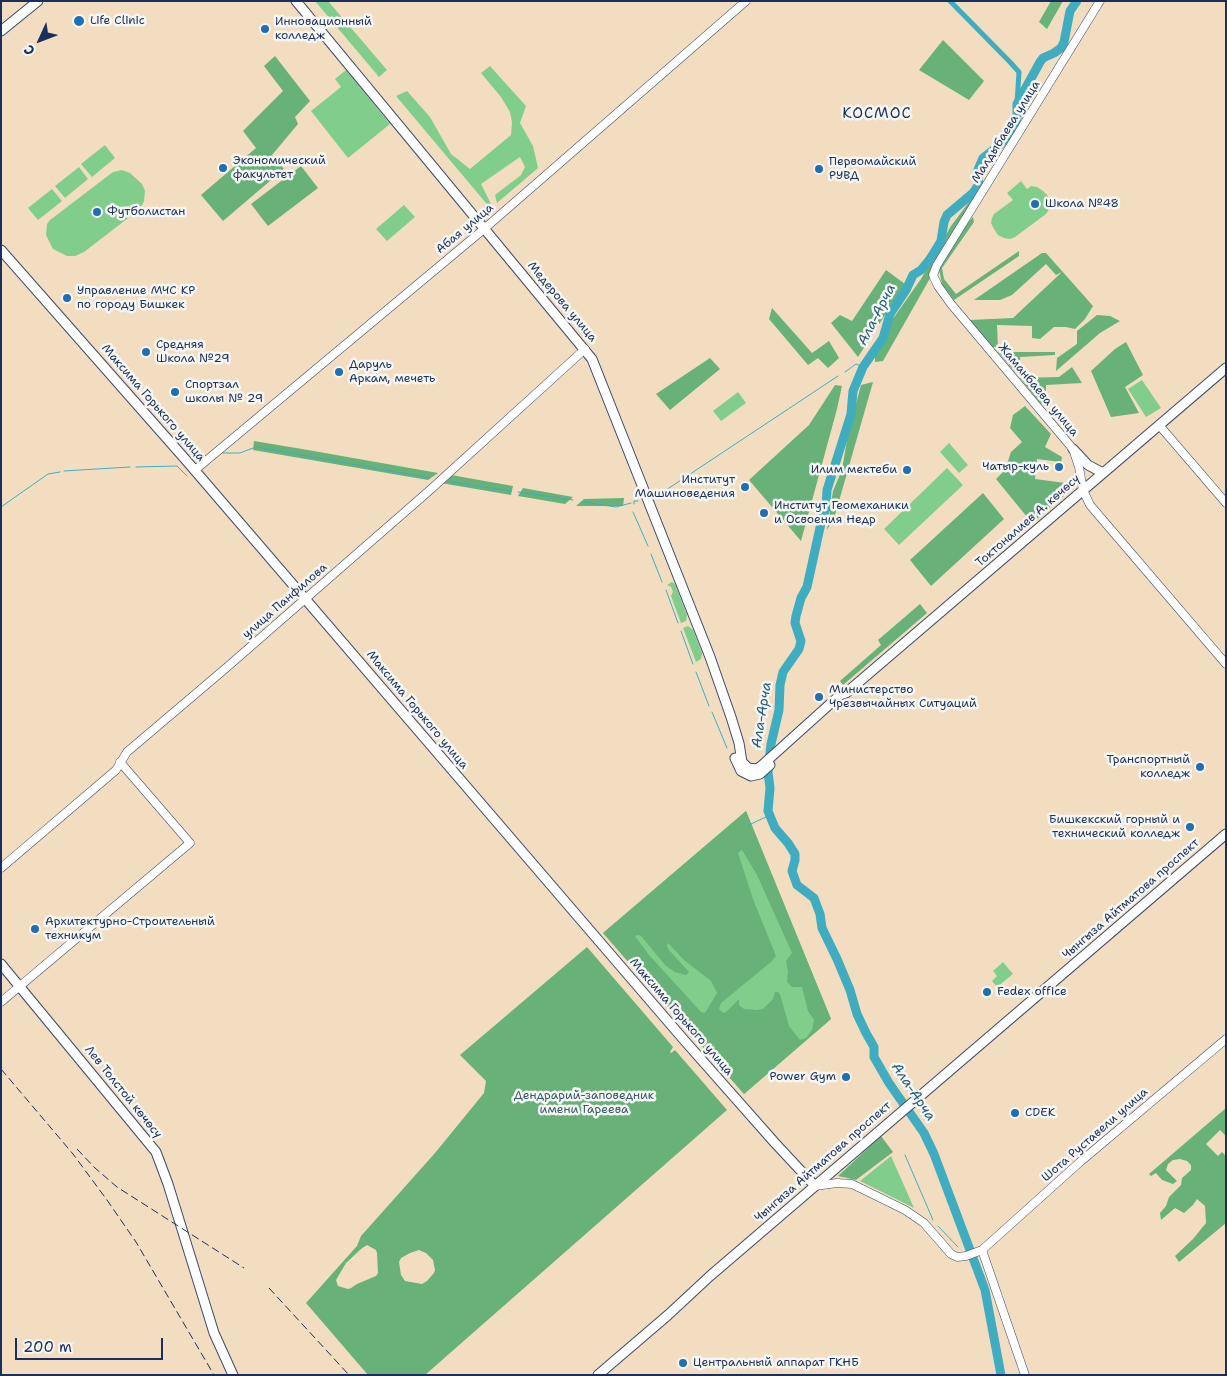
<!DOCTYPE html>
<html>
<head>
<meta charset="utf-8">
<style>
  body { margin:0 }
  #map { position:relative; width:1227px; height:1376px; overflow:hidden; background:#f2ddc0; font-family:"Shantell Sans",sans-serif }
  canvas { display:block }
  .frame { position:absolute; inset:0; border:2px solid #1b2f5e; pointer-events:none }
  .north { position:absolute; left:15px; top:15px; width:50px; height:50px; -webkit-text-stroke:4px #f6f6f2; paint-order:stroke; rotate:227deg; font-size:14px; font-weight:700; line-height:20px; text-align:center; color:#1b2f5e }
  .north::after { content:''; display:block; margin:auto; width:18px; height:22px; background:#1b2f5e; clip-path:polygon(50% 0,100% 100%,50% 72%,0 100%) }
  .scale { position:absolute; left:15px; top:1338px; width:148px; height:22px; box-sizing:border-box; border:2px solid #1b2f5e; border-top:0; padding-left:6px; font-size:15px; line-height:18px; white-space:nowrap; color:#1b2f5e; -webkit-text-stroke:4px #f6f6f2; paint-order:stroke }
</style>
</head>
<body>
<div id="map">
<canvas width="1227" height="1376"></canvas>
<div class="frame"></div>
<div class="north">С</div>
<div class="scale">200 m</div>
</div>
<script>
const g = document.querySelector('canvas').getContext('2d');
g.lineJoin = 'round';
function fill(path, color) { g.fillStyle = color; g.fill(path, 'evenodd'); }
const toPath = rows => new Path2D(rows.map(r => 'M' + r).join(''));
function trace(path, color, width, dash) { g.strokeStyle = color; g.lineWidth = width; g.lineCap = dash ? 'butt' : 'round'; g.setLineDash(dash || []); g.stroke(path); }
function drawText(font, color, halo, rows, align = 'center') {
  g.font = font + ' "Shantell Sans",sans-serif'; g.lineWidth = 5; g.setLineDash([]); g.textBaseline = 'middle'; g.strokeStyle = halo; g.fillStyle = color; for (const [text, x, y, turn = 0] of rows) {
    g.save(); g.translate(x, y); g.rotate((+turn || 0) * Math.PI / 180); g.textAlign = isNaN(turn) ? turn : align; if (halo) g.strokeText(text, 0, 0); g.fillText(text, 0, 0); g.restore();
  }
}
fill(toPath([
  [315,1,328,1,387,70,379,77],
  [490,66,526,106,520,123,533,146,538,168,497,203,495,195,521,175,525,167,520,157,481,184,493,208,491,209,396,96,407,91,430,117,451,154,470,169,511,135,512,122,510,112,501,97,481,73],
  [346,70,390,124,348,158,311,111,341,87,335,79],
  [105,145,115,158,92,177,81,164],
  [79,167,88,179,65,198,55,186],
  [122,170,130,173,142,184,145,191,144,201,140,209,84,252,75,256,67,256,53,249,46,235,47,224,50,220,113,172],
  [1021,181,1027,189,1031,186,1037,187,1043,191,1048,196,1050,208,1046,214,1015,237,1010,239,1004,238,998,235,994,229,991,223,992,218,994,214,1013,200,1007,193],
  [52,189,62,201,38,220,28,208],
  [404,205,415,217,387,241,376,229],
  [1142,380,1161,408,1146,417,1128,389],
  [738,392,746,403,721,421,713,411],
  [949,443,968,465,959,473,940,452],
  [947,468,963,485,899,545,884,529],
  [672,582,675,584,687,615,686,621,681,623,671,596,673,592,671,587,667,585],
  [688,626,693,630,702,653,701,659,696,662,683,628],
  [746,811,831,1019,744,1094,603,933],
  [1003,962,1013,974,997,987,992,981,997,976,993,971],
  [891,1156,914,1208,860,1181]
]), '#81ce8c');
fill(toPath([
  [1051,1,1063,1,1047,29,1039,22],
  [943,40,984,81,969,100,919,70],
  [275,56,310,101,295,117,298,124,272,155,284,169,223,221,201,195,256,148,243,131,283,91,264,66],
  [301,166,318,188,268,226,251,204],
  [972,198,975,199,883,361,875,362,875,355,885,341,892,320,921,279,951,226],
  [973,217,974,222,942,268,944,279,956,294,1019,251,1019,256,954,300,942,284,939,269,965,226],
  [1042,253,1046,253,1093,306,1085,319,1075,329,1066,327,1054,327,1040,339,1032,338,1032,326,997,325,998,347,992,347,970,320,1013,318,1062,272,1056,275,1046,264,1012,295,1000,300,974,300],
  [886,270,905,284,858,357,831,323,840,315,852,321],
  [772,308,812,353,829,341,839,358,828,368,818,358,808,365,769,319],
  [1097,315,1110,316,1120,321,1100,333,1056,371,1057,358,1077,344,1077,331],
  [1126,342,1143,375,1125,387,1139,413,1111,417,1091,371,1115,349],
  [998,352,1055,352,1055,355,1020,357,1021,373,1015,372],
  [710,358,720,369,670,410,656,394],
  [1072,367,1082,383,1046,385,1046,402,1041,404,1020,378,1059,377],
  [873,382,835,515,827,530,833,491,842,470,848,434,861,385],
  [835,385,842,386,837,409,801,541,749,480,809,425],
  [1025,406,1051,434,1045,447,1062,457,1061,462,1037,459,1035,479,1065,483,1067,493,1032,523,996,479,1005,470,1011,452,1022,442,1010,428,1013,415],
  [254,441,308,450,438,473,428,480,253,450],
  [451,475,513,486,511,495,441,483],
  [523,488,573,497,565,504,518,496],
  [983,493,1004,519,931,586,910,560],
  [624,498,623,506,576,506,584,499],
  [920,604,927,613,843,685,840,681,881,645,878,640],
  [746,811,831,1019,744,1094,603,933],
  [742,850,757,875,792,953,786,961,788,972,787,982,792,987,802,987,808,1011,814,1020,812,1030,806,1038,800,1040,789,1026,780,994,778,992,775,992,773,999,763,1009,757,1010,744,1009,739,1005,739,999,726,1012,723,1013,719,1009,721,1003,771,962,776,956,753,899,738,853],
  [638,935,641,936,666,966,675,972,686,975,689,972,669,950,667,946,668,943,684,960,711,981,717,993,705,1013,701,1012,691,1001,649,955,635,936],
  [587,947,673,1047,670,1052,671,1053,675,1050,727,1110,425,1375,368,1375,306,1303,357,1246,361,1236,435,1153,484,1093,486,1081,460,1055],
  [367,1245,376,1250,377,1253,378,1273,376,1276,357,1284,351,1288,348,1289,338,1286,336,1280,346,1263,361,1249],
  [419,1250,426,1253,433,1260,435,1270,434,1273,427,1281,422,1284,405,1281,401,1275,399,1262,401,1258,410,1253],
  [1226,1108,1226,1136,1220,1130,1206,1144,1218,1156,1222,1152,1226,1156,1226,1223,1179,1262,1175,1256,1193,1239,1206,1223,1205,1206,1197,1199,1193,1205,1184,1213,1175,1208,1161,1220,1160,1213,1166,1206,1169,1197,1181,1185,1182,1178,1191,1170,1191,1165,1187,1161,1180,1159,1173,1160,1168,1164,1166,1170,1177,1181,1173,1184,1162,1180,1156,1173,1151,1176,1149,1174],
  [881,1136,893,1152,856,1180,838,1176]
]), '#68b178');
trace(toPath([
  [845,372,856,364,863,367],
  [257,447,430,478],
  [223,453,240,453,253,448],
  [136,467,177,466,187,476],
  [64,471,130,467],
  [451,482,510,491],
  [518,492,573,500],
  [660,494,838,376],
  [583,502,616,507,631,503],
  [634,504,634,501,638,501],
  [1,507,48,474,60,472],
  [633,512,648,546],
  [651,554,662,582],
  [666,590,678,623],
  [681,631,693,664],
  [696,672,709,706],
  [712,712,727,748],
  [749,825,770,815],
  [905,1155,933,1220],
  [938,1226,958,1247]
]), '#40acbf', 1);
trace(toPath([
  [950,1,1009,61,1019,72,1017,104]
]), '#40acbf', 5);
trace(toPath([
  [1001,1375,985,1290,934,1154,924,1133,889,1083,874,1057,874,1047,866,1033,857,1014,850,990,837,959,822,928,820,914,814,898,797,885,792,871,795,860,795,854,788,843,775,828,768,811,770,788,768,772,771,744,779,710,780,685,783,672,799,649,801,641,795,623,796,616,801,598,807,587,821,523,826,508,827,490,851,414,853,391,863,367,883,338,890,314,906,290,913,275,921,270,930,259,941,241,944,222,947,215,973,193,979,184,977,172,983,158,1001,144,1013,129,1017,118,1017,104,1040,62,1043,58,1054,53,1061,48,1064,42,1070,11,1077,1]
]), '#40acbf', 9);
const tertiary = toPath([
  [1100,1,937,265,933,275,938,286,951,304,1073,449,1079,467,1083,490,1090,505,1226,664],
  [1159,425,1226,503],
  [195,470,484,229,746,1],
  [1,868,116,770,127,752,226,668,430,490,585,349],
  [1,1002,190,843,120,762],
  [815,1186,837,1183,852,1184,905,1210,924,1223,951,1254,957,1257,966,1256,982,1250,1080,1162,1226,1039],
  [982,1250,1025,1375]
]);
const secondary = toPath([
  [296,1,592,359,710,657,731,717,739,743,742,762,748,768,756,769,760,767,840,695,846,693,1226,368],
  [1073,449,1088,465,1103,473],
  [735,758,741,771,751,776,760,774,770,765]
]);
const primary = toPath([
  [1,31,38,1],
  [1,250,185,459,684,1040,775,1143,815,1186],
  [1,964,156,1152,168,1184,214,1333,233,1375],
  [598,1375,668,1315,710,1276,1226,834]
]);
trace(tertiary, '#3b496d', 9);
trace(secondary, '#3b496d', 11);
trace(primary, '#3b496d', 11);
trace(tertiary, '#fff', 8);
trace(secondary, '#fff', 9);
trace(primary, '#fff', 9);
trace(toPath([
  [1,1069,73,1154,107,1200,136,1242,214,1375],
  [77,1149,95,1168,117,1187,244,1268],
  [269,1288,349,1375]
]), '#1b2f5e', 1, [8, 4]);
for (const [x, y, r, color] of [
  [79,21,6,"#1f6fb2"],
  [265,29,5,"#1f6fb2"],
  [223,168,5,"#1f6fb2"],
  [819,169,5,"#1f6fb2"],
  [1035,204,5,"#1f6fb2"],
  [97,212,5,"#1f6fb2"],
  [67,298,5,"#1f6fb2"],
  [146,352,5,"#1f6fb2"],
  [339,372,5,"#1f6fb2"],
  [175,392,5,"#1f6fb2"],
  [1059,467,5,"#1f6fb2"],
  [907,470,5,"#1f6fb2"],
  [745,487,5,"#1f6fb2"],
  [764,513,5,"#1f6fb2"],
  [819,697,5,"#1f6fb2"],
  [1200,767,5,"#1f6fb2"],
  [1190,827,5,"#1f6fb2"],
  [35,929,5,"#1f6fb2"],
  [987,992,5,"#1f6fb2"],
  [846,1077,5,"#1f6fb2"],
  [1015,1113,5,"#1f6fb2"],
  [683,1363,5,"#1f6fb2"]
]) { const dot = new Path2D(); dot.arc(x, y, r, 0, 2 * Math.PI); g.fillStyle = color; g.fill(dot); trace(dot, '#f6f6f2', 2); }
drawText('12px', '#1b2f5e', '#f6f6f2', [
  ["Life Clinic",90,21],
  ["Инновационный",275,22],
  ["колледж",275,36],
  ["Экономический",233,161],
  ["факультет",233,175],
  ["Первомайский",829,162],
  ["РУВД",829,176],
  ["Школа №48",1045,204],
  ["Футболистан",107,212],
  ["Управление МЧС КР",77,291],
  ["по городу Бишкек",77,305],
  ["Средняя",156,345],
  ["Школа №29",156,359],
  ["Даруль",349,365],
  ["Аркам, мечеть",349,379],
  ["Спортзал",185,385],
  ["школы № 29",185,399],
  ["Чатыр-куль",1049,467,"right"],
  ["Илим мектеби",897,470,"right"],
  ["Институт",735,480,"right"],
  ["Машиноведения",735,494,"right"],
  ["Институт Геомеханики",774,506],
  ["и Освоения Недр",774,520],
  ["Министерство",829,690],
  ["Чрезвычайных Ситуаций",829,704],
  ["Транспортный",1190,760,"right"],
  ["колледж",1190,774,"right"],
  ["Бишкекский горный и",1180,820,"right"],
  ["технический колледж",1180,834,"right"],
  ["Архитектурно-Строительный",45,922],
  ["техникум",45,936],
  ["Fedex office",997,992],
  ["Power Gym",836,1077,"right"],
  ["CDEK",1025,1113],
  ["Центральный аппарат ГКНБ",693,1363]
], 'left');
drawText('12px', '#1b2f5e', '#f6f6f2', [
  ["Малдыбаева улица",1006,132,-58],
  ["Абая улица",465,229,-40],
  ["Медерова улица",562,302,50],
  ["Жаманбаева улица",1038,390,50],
  ["Максима Горького улица",153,403,49],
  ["Токтоналиев А. көчөсү",1028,521,-41],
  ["улица Панфилова",285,601,-41],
  ["Максима Горького улица",417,710,50],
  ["Чынгыза Айтматова проспект",1131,899,-41],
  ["Максима Горького улица",681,1017,49],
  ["Лев Толстой көчөсү",123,1092,51],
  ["Шота Руставели улица",1095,1135,-41],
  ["Чынгыза Айтматова проспект",823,1162,-41]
]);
drawText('12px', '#34576a', '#f6f6f2', [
  ["Дендрарий-заповедник",584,1096],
  ["имени Гареева",584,1110]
]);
drawText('italic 14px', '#285b80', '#f6f6f2', [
  ["Ала-Арча",877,315,-63],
  ["Ала-Арча",762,715,-81],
  ["Ала-Арча",913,1092,56]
]);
g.letterSpacing = '1px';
drawText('15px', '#1b2f5e', '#f6f6f2', [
  ["КОСМОС",877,114]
]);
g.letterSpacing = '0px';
</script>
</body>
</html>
